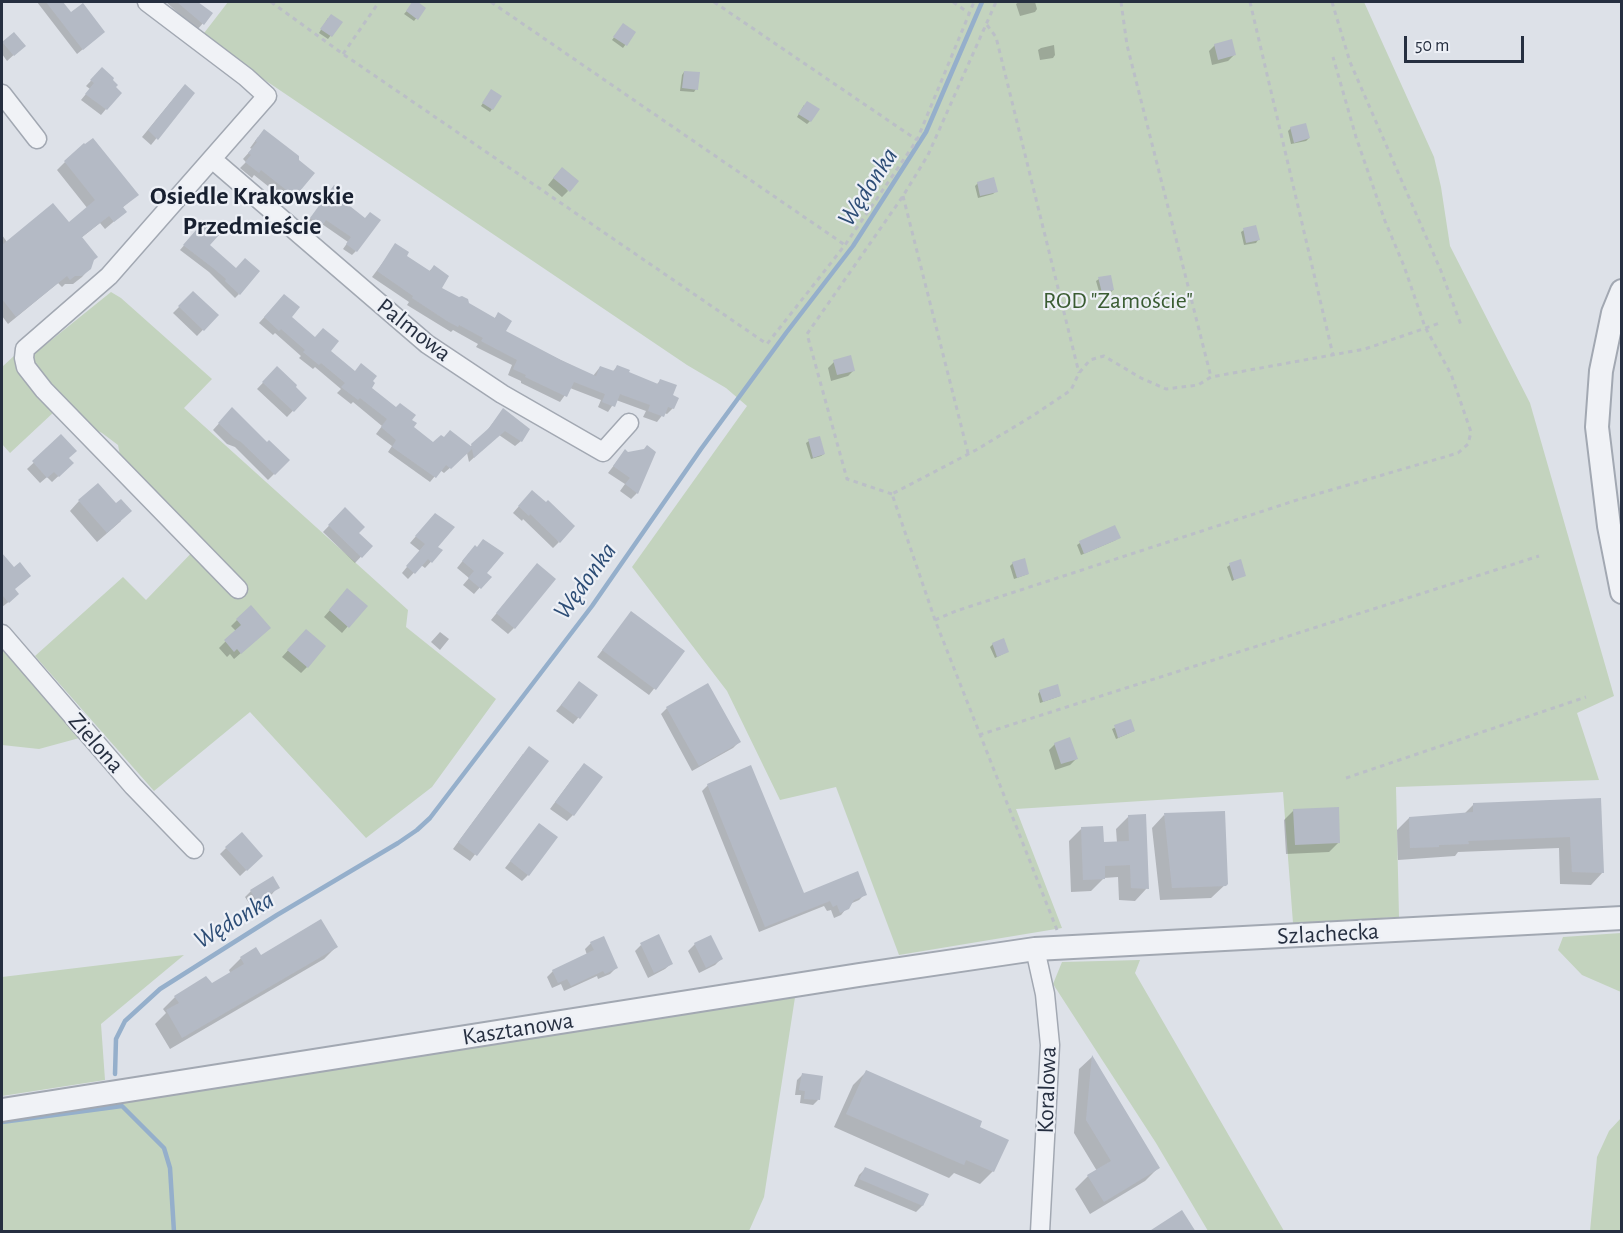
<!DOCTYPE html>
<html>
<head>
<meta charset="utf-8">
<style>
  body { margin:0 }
  #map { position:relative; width:1623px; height:1233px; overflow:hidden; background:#dde1e8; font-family:"Alegreya Sans",sans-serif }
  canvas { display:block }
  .frame { position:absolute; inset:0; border:3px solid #262f40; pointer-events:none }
  .scale { position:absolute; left:1404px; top:36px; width:120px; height:27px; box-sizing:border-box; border:3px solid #262f40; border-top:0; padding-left:8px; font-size:18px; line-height:21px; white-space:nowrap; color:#262f40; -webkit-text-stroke:4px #edf0f6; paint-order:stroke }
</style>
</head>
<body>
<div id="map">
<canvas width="1623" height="1233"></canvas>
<div class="frame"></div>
<div class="scale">50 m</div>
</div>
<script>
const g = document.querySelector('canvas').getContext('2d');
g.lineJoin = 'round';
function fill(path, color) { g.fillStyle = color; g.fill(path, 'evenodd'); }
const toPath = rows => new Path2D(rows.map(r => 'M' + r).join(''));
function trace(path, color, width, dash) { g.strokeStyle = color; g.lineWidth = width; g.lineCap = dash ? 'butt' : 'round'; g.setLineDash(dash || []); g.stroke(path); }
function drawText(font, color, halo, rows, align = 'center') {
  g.font = font + ' "Alegreya Sans",sans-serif'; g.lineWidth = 4.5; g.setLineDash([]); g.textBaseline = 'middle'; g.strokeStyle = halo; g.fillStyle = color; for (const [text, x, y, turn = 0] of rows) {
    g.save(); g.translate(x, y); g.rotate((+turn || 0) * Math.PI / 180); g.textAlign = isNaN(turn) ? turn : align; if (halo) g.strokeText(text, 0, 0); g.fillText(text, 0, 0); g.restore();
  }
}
fill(toPath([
  [228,2,1364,2,1434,157,1441,187,1450,246,1530,403,1614,696,1577,713,1599,780,1396,787,1399,917,1293,923,1283,792,1016,809,1062,928,899,955,836,787,780,800,727,691,632,567,747,406,726,388,687,365,201,37],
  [111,292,121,298,212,379,184,408,408,610,406,627,496,699,432,787,366,838,250,712,154,791,35,656,123,577,146,600,202,542,121,460,118,445,102,433,80,422,33,367,34,354],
  [15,355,55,411,10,453,2,444,2,367],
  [2,643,83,737,39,749,2,745],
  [1621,933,1621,992,1582,975,1558,950,1563,937],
  [184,955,101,1024,105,1080,2,1096,2,977],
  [1140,960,1135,973,1284,1231,1208,1231,1156,1143,1053,984,1062,962],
  [796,991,764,1197,749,1231,2,1232,2,1117],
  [1621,1118,1621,1231,1590,1231,1597,1157,1609,1131]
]), '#c3d3be');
fill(toPath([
  [37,2,61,2,71,14,98,37,77,54],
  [166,2,196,2,211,14,197,30],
  [415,2,424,8,414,21,404,14],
  [1019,2,1035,2,1037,9,1035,12,1020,16,1016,4],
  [328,18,341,22,328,39,319,33],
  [621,28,634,33,623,48,612,40],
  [14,34,18,51,7,61,2,54,2,44],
  [1054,45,1055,55,1053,58,1040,60,1038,50,1041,48],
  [1215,45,1234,55,1228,61,1212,65,1209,51],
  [102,69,113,88,106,109,101,115,81,100,90,89,86,86],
  [684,72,696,89,694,92,680,91,682,75],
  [179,92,193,93,151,145,142,137],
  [489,94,492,109,490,112,481,106],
  [804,105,810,121,807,124,797,117],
  [1291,128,1309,138,1306,141,1291,144,1288,131],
  [258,137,297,161,313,173,288,202,254,175,252,178,240,168,246,162,243,159,252,149,250,148],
  [65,162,137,195,122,208,125,212,105,229,100,223,81,238,93,260,90,268,82,277,73,284,65,284,62,287,58,283,8,324,2,316,2,235,7,242,69,224,88,209,57,170],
  [556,175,568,191,562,197,548,185],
  [978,183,996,191,993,194,978,198,975,186],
  [330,192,339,199,356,251,352,255,343,249,348,242,322,224,316,229,307,223],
  [199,228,239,294,235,298,209,272,180,250],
  [1244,230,1258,240,1256,243,1244,245,1241,232],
  [396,245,405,256,428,272,434,267,440,288,494,319,498,314,504,332,593,376,600,367,612,372,617,367,627,373,656,385,660,381,671,396,673,408,667,414,664,413,657,422,643,417,646,411,616,400,608,412,598,407,601,400,570,388,560,402,521,383,521,381,508,375,512,365,476,347,478,344,453,330,451,332,407,305,409,302,372,277],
  [1099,279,1113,290,1110,293,1100,295,1096,281],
  [193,293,217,315,197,336,173,313],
  [279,301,290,317,370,388,410,420,412,427,434,444,470,447,485,433,503,410,521,441,515,446,499,435,469,462,467,453,444,473,440,470,430,482,388,452,392,446,376,434,382,426,353,402,351,404,337,393,341,389,315,367,313,369,299,358,301,356,275,333,273,335,259,323],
  [834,362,854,370,848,376,831,381,828,368],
  [277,368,305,398,287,417,257,389],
  [232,409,267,444,288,460,268,480,235,447,227,444,213,430],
  [61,437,68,458,66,469,52,482,47,477,40,483,27,469],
  [809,441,824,454,821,456,811,459,806,443],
  [625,451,628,453,654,452,637,493,631,499,620,491,625,484,608,473],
  [526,498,559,542,553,548,523,519,522,521,513,513],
  [79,501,121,521,97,542,70,511],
  [345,509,357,533,371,546,355,563,323,532],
  [429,521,436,547,441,551,425,568,421,565,408,579,402,573,420,551,410,543],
  [1116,540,1081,555,1077,545,1080,543],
  [469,553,489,577,474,594,463,585,469,578,457,568],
  [7,561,14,589,11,600,2,607,2,566],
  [1013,563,1028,574,1014,579,1010,566],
  [1230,565,1244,575,1232,581,1227,567],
  [531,571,514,628,508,634,491,620],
  [342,596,348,626,342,633,324,617],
  [631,613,683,652,649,695,597,657],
  [237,620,263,634,234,659,230,654,227,657,219,648,236,631,231,626],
  [440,632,449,639,440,650,431,642],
  [300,637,307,667,301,673,282,657],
  [993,644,1007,652,995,658,990,647],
  [579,683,596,696,573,724,556,711],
  [1040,691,1060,696,1040,703,1038,694],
  [667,708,739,742,733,748,692,771,661,714],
  [1130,721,1134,731,1116,739,1112,729],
  [1055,744,1076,759,1070,765,1055,770,1049,750],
  [523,754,546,761,470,861,453,849],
  [578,771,573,815,567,821,550,809],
  [708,785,803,895,865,894,859,900,850,904,841,915,834,918,831,910,827,911,824,906,759,932,702,791],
  [1600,800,1603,872,1591,885,1560,884,1559,848,1458,852,1455,856,1398,860,1397,830,1409,818,1464,814,1474,804],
  [1294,810,1339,842,1329,852,1286,854,1284,820],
  [1164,815,1227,883,1211,898,1160,900,1152,828],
  [1129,816,1147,888,1135,901,1119,900,1118,877,1104,878,1091,891,1071,892,1069,841,1082,828,1102,843,1117,843,1116,829],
  [539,825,528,875,522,881,505,868],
  [226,848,261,856,240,876,220,854],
  [278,887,272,894,251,906,245,897,251,891],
  [710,937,721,959,715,965,699,973,688,951,695,944],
  [591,943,616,968,610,974,598,979,597,976,564,991,561,984,552,988,547,977,553,971,587,955,585,949],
  [641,945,672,963,665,969,648,978,635,951],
  [336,947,324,959,170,1049,155,1024,166,1013,163,1009,175,997,211,985,231,974,229,970,241,958],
  [1092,1057,1158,1168,1145,1181,1090,1214,1075,1189,1088,1176,1097,1171,1074,1133,1079,1069],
  [866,1072,978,1127,993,1171,980,1184,954,1173,949,1178,834,1127,853,1085],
  [802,1075,818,1100,813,1105,800,1103,801,1095,795,1095,797,1080],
  [865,1169,927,1195,922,1206,916,1212,854,1186,859,1175]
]), '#0003');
trace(toPath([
  [115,1074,116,1039,125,1021,160,989,277,915,398,843,417,830,430,818,592,606,701,449,786,333,853,246,926,132,982,2],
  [2,1122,122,1106,164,1148,170,1168,174,1232]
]), '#95afcb', 4.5);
fill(toPath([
  [46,2,63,2,71,12,83,3,105,32,83,50],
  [177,2,198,2,213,13,204,25],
  [412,2,418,2,426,8,418,20,406,11],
  [331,14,343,22,332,37,320,29],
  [623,23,636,32,627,46,613,37],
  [14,32,26,46,14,56,2,42],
  [1232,39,1236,55,1218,60,1214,44],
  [102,67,114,78,113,80,118,85,116,87,122,93,107,110,85,94,94,83,90,80],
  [684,71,700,72,698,90,682,88],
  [185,84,195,93,158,140,148,130],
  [491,89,502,96,493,110,482,103],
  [807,101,820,109,811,122,798,114],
  [1306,123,1310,138,1294,143,1290,127],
  [264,129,299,156,299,160,315,173,295,197,261,170,259,173,245,162,251,155,248,153,257,142,255,141],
  [93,138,139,195,123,207,127,212,114,222,109,216,82,237,98,257,94,260,91,269,82,276,75,276,70,280,67,276,16,317,2,299,2,245,53,203,69,222,95,200,64,161,84,143,85,144],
  [562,167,579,181,570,192,553,178],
  [994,177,998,192,980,196,977,182],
  [334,185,345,194,341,199,365,218,370,212,381,220,357,252,346,244,351,237,326,220,322,226,310,218],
  [203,222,219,235,210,245,236,268,245,258,260,271,240,295,225,281,226,279,213,268,183,245],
  [1256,225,1260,240,1246,243,1243,228],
  [395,243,409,252,407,256,430,271,434,265,449,276,442,288,459,297,462,296,468,299,469,303,495,318,498,312,512,321,506,331,561,360,596,376,600,366,614,371,617,365,630,370,629,372,658,384,660,379,677,385,673,395,679,398,674,409,668,407,664,417,648,411,650,405,620,394,615,407,602,402,605,394,574,382,567,397,525,377,526,375,513,369,517,360,481,341,483,338,459,325,458,327,447,321,412,298,413,296,377,271],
  [1111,275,1114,290,1102,293,1098,277],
  [193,291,219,315,204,331,178,306],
  [284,294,300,307,292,317,315,337,323,328,339,341,331,351,355,371,361,363,377,376,373,381,375,383,372,388,396,407,400,403,416,415,412,420,417,423,414,427,433,442,441,435,444,437,450,430,472,447,471,444,489,428,503,408,530,429,522,442,505,431,474,458,472,449,451,469,446,465,436,478,392,447,396,440,381,427,387,419,360,398,358,400,341,387,345,383,321,363,319,365,303,352,305,350,281,329,279,331,264,317],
  [851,355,855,371,837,375,833,360],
  [277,366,297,385,296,387,307,398,294,412,262,382],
  [232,407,267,442,269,440,290,460,275,475,241,442,234,438,218,423],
  [61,434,77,451,69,458,74,463,59,477,54,472,47,478,32,461],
  [820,436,825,454,813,458,808,439],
  [647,445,656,452,638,494,625,484,630,478,613,466,625,449,628,452,644,449],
  [98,483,116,503,121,499,132,511,107,533,78,500],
  [532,490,546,502,548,500,575,526,560,543,530,514,529,516,518,506],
  [345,507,365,527,359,533,373,546,362,558,328,525],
  [435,513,455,527,438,547,443,550,432,563,428,559,415,574,406,566,425,544,415,536],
  [1115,525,1121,538,1084,554,1079,541],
  [483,539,504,553,487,573,492,577,481,589,468,578,474,571,462,561,475,545,477,547],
  [2,553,14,567,20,562,31,576,15,589,19,594,9,603,3,596,2,597],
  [1025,558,1029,574,1017,578,1012,562],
  [1241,559,1246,576,1234,580,1229,563],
  [537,563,556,579,515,629,496,613],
  [347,588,368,606,349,628,329,610],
  [251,605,271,628,241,654,237,649,234,652,224,640,241,625,236,619],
  [631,611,685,651,656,690,602,650],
  [306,629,326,646,308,668,287,650],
  [1004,638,1009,652,997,657,992,643],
  [579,681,598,695,580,719,561,705],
  [708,683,741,742,699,766,666,707],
  [1058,684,1061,696,1043,702,1039,690],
  [1131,719,1135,731,1118,738,1114,725],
  [1070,737,1078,759,1061,764,1054,743],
  [529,746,549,761,477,856,458,842],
  [584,763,603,777,574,816,555,802],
  [751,765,804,893,858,871,867,895,854,900,849,909,840,913,837,905,833,907,830,901,765,927,707,784],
  [1601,798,1604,873,1572,872,1570,837,1468,841,1469,844,1439,845,1439,847,1410,848,1409,817,1473,812,1473,803],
  [1339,807,1340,843,1295,845,1293,809],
  [1225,811,1228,884,1226,886,1172,888,1164,813],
  [1146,814,1149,889,1131,888,1130,865,1105,866,1105,879,1083,880,1081,827,1103,826,1104,842,1129,841,1128,815],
  [539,823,558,837,529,876,510,861],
  [242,832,263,856,247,871,225,847],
  [273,876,280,888,257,901,250,890],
  [321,919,338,947,182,1038,166,1010,179,1003,174,996,206,976,212,983,244,964,240,957,256,947,261,955],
  [659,934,673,964,654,973,640,943],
  [711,935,723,959,706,968,694,943],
  [604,936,618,968,605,974,603,971,571,986,567,979,558,983,552,970,594,950,590,942],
  [1092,1055,1160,1168,1104,1202,1087,1175,1111,1161,1086,1120],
  [866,1070,982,1121,980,1127,1009,1140,994,1172,966,1160,964,1165,846,1114],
  [802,1073,823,1076,820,1100,804,1099,805,1091,799,1090],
  [865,1167,929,1194,923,1206,859,1179],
  [1182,1210,1196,1232,1148,1232]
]), '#b4bac5');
const minor = toPath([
  [147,2,246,77,267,96,109,276,25,349,24,358,26,367,44,390,238,589],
  [2,94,37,139],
  [212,159,427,344,502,394,603,452,629,423],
  [2,634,133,786,194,849],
  [1035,949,1045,994,1050,1045,1040,1232]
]);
const tertiary = toPath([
  [1622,291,1613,313,1601,371,1597,427,1609,526,1622,592],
  [2,1110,859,975,1035,949,1622,918]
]);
trace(minor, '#a2a8b2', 21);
trace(tertiary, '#a2a8b2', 26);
trace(toPath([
  [271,2,343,54,767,344,845,245,917,140,974,2],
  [491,2,845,245],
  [714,2,917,140],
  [953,2,969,13],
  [1121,2,1127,45,1211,377],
  [1250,2,1333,355],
  [1332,2,1350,62,1441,271,1461,325],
  [987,25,996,37,1079,373],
  [343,54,379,2],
  [903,196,968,453],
  [892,494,847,479,807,334,903,196,928,155,996,2],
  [935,620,956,611,1300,499,1458,453,1468,444,1471,432,1451,374,1425,327,1404,266,1385,221,1356,137,1333,57],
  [979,735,1539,556],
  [1346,778,1586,697],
  [1057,930,935,620,892,494,976,450,1034,415,1071,390,1079,373,1090,360,1104,356,1141,378,1166,389,1198,385,1211,377,1365,349,1440,323]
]), '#bbbfc7', 3, [4.5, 4.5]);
trace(minor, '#f0f2f6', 18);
trace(tertiary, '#f0f2f6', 22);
drawText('24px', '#3a5c32', '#edf0f6', [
  ["ROD \"Zamoście\"",1118,301]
]);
drawText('24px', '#262f40', '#edf0f6', [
  ["Palmowa",414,330,38],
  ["Zielona",96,743,49],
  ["Szlachecka",1328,934,-3],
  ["Kasztanowa",518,1029,-9],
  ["Koralowa",1047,1090,-88]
]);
drawText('italic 26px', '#2d4d76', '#edf0f6', [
  ["Wędonka",868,187,-57],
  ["Wędonka",585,581,-54],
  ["Wędonka",234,920,-31]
]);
drawText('bold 26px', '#182030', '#edf0f6', [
  ["Osiedle Krakowskie",252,196],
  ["Przedmieście",252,226]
]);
</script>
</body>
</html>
